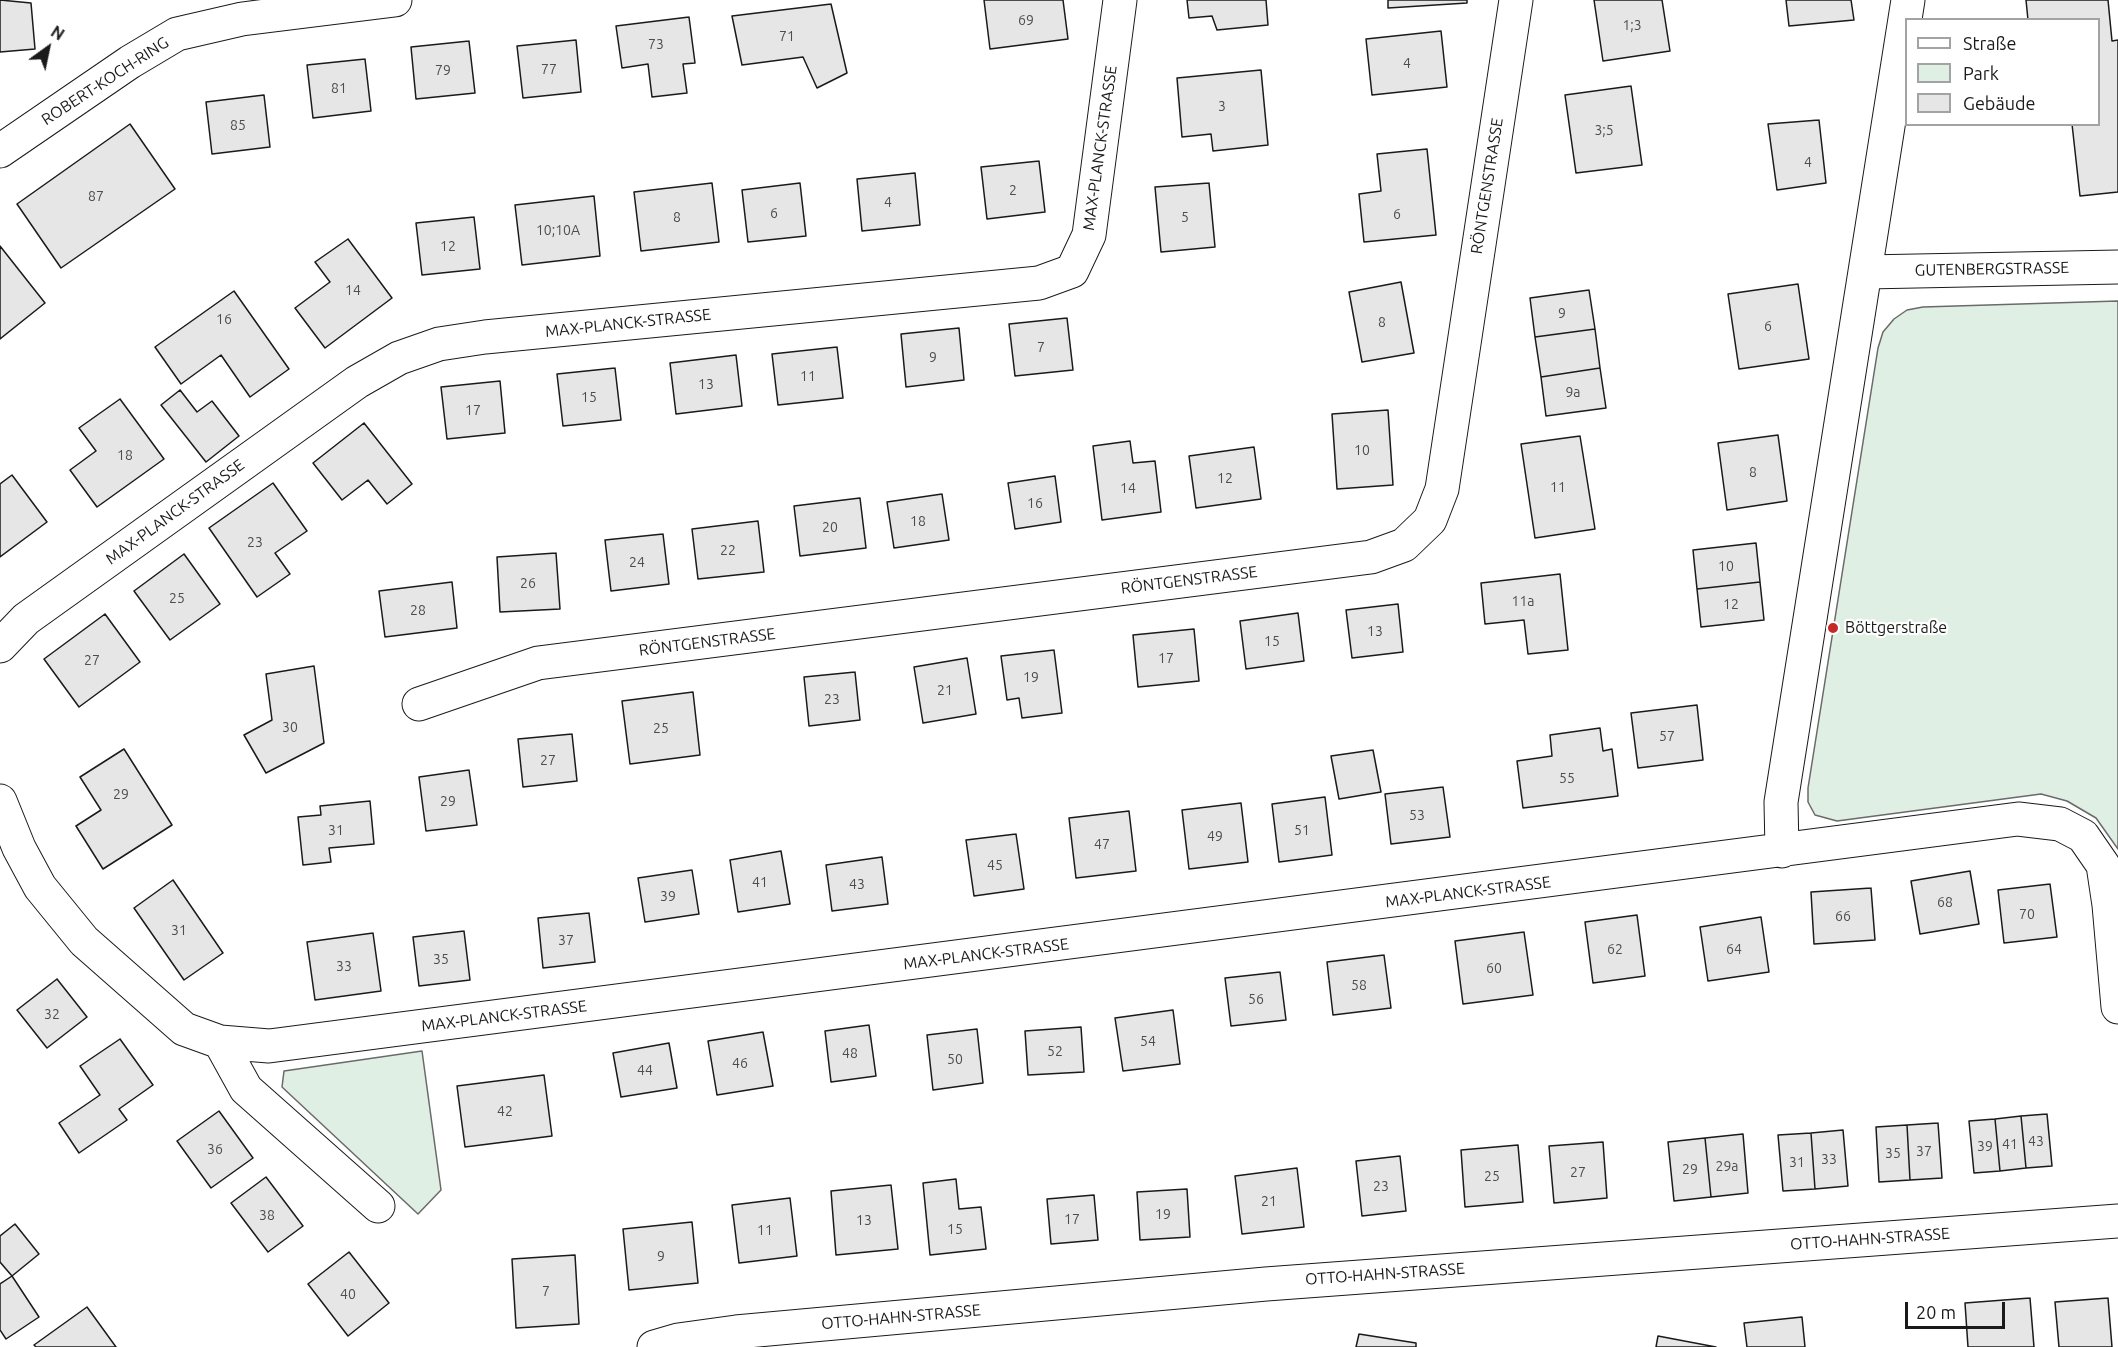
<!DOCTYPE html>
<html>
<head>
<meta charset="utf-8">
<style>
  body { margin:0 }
  #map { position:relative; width:2118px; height:1347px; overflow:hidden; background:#fff; font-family:Ubuntu,sans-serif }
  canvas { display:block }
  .legend { position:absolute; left:1905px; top:18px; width:195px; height:108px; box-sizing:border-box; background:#fff; border:2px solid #a3a3a3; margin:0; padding:8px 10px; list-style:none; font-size:18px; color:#1a1a1a }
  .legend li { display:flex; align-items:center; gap:12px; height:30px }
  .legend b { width:30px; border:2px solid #a3a3a3 }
  .north { position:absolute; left:18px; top:18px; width:60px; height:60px; -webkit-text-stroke:4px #fff; paint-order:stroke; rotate:33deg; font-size:16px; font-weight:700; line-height:24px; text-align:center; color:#1a1a1a }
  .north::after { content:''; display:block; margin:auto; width:21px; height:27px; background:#1a1a1a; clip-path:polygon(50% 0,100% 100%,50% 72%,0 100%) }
  .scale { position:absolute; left:1905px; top:1302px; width:100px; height:27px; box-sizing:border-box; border:3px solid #1a1a1a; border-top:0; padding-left:8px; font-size:18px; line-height:21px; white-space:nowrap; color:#1a1a1a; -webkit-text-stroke:4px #fff; paint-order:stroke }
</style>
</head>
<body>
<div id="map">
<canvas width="2118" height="1347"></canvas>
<ul class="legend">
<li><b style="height:8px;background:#fff"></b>Straße</li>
<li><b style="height:16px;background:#e0efe3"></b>Park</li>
<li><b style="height:16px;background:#e6e6e6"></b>Gebäude</li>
</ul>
<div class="north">N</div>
<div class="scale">20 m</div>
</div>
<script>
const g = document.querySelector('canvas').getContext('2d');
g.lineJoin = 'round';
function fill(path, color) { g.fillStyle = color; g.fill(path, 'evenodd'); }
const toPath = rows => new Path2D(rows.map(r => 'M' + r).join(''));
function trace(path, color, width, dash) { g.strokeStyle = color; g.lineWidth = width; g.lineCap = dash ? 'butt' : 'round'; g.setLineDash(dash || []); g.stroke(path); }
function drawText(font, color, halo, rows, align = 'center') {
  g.font = font + ' Ubuntu,sans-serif'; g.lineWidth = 4.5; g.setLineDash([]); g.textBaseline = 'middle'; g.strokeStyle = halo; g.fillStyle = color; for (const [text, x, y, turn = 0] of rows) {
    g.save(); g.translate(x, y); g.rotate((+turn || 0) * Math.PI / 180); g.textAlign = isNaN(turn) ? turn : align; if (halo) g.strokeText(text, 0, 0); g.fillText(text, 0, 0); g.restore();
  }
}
const green = toPath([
  [2118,301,2118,849,2096,818,2067,801,2041,794,1837,821,1815,815,1808,802,1808,788,1878,348,1883,332,1894,319,1907,310,1923,307,2118,301],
  [422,1051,441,1190,418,1214,282,1087,284,1071,422,1051]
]);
fill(green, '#e0efe3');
trace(green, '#6a6a6a', 1.5);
const building = toPath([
  [0,0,31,3,35,49,0,52,0,0],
  [984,0,1063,0,1068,39,990,49,984,0],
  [1187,0,1266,0,1268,25,1217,30,1212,16,1189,18,1187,0],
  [1388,0,1467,0,1467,3,1388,8,1388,0],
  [1594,0,1662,0,1670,51,1603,61,1594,0],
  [1786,0,1851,0,1854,20,1789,26,1786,0],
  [2026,0,2108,0,2112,41,2118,40,2118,192,2080,196,2072,124,2098,124,2098,20,2028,20,2026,0],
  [831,4,847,73,817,88,803,57,742,65,732,16,831,4],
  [689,17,695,63,683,64,687,93,652,97,648,64,622,68,616,26,689,17],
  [1441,31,1447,87,1372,95,1366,39,1441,31],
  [576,40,581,92,523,98,517,46,576,40],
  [469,41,475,93,416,99,411,47,469,41],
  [365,59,371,111,313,118,307,65,365,59],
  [1261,70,1268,145,1213,151,1211,134,1182,137,1177,78,1261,70],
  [1631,86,1642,165,1576,173,1565,95,1631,86],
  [264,95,270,147,212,154,206,102,264,95],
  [1819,120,1826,183,1777,190,1768,124,1819,120],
  [130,124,175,189,61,268,17,204,130,124],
  [1427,149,1436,235,1364,242,1359,194,1381,191,1377,154,1427,149],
  [1039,161,1045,212,987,219,981,167,1039,161],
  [915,173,920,225,862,231,857,179,915,173],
  [712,183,719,242,641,251,634,192,712,183],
  [800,183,806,236,748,242,742,190,800,183],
  [1209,183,1215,247,1161,252,1155,187,1209,183],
  [594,196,600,256,522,265,515,205,594,196],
  [474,217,480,269,422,275,416,223,474,217],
  [348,239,392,298,325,348,295,308,330,282,315,262,348,239],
  [0,246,45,303,0,339,0,246],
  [1401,282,1414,353,1362,362,1349,292,1401,282],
  [1798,284,1809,359,1739,369,1728,294,1798,284],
  [1589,290,1595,329,1535,337,1530,298,1589,290],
  [234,291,289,369,250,397,221,355,181,384,155,347,234,291],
  [1067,318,1073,370,1015,376,1009,324,1067,318],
  [959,328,964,380,906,387,901,334,959,328],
  [1595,329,1600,368,1541,377,1535,337,1595,329],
  [837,347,843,398,778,405,772,354,837,347],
  [736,355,742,406,676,414,670,363,736,355],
  [615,368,621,420,563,426,557,374,615,368],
  [1600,368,1606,408,1546,416,1541,377,1600,368],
  [500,381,505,433,447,439,441,387,500,381],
  [180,390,197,412,212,401,239,436,206,462,161,405,180,390],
  [120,399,164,459,97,507,70,470,96,451,79,428,120,399],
  [1388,410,1393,485,1337,489,1332,414,1388,410],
  [364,423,412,484,387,504,368,480,342,500,313,463,364,423],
  [1778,435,1787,501,1727,510,1718,443,1778,435],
  [1580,436,1595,529,1535,538,1521,444,1580,436],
  [1130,441,1133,463,1155,461,1161,512,1102,520,1093,446,1130,441],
  [1254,447,1261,499,1196,508,1189,456,1254,447],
  [12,475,47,522,0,557,0,484,12,475],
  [1055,476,1061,522,1015,529,1008,483,1055,476],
  [273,483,307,531,275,553,290,574,257,597,209,528,273,483],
  [942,494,949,540,894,548,887,502,942,494],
  [860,498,866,548,800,556,794,506,860,498],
  [758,521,764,572,698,579,692,529,758,521],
  [663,534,669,584,611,591,605,540,663,534],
  [1756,543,1760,582,1697,589,1693,550,1756,543],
  [556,553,560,609,500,612,497,557,556,553],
  [184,554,220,604,170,640,134,591,184,554],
  [1560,574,1568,650,1528,654,1524,620,1485,624,1481,583,1560,574],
  [452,582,457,628,385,637,379,591,452,582],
  [1760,582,1764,620,1701,627,1697,589,1760,582],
  [1398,604,1403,652,1352,658,1346,610,1398,604],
  [1298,613,1304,661,1246,669,1240,621,1298,613],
  [105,614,140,662,79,707,44,659,105,614],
  [1194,629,1199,681,1138,687,1133,635,1194,629],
  [1054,650,1062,713,1022,718,1019,698,1007,700,1001,656,1054,650],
  [967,658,976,714,923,723,914,667,967,658],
  [314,666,324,743,266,773,244,735,272,720,266,674,314,666],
  [855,672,860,720,809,726,804,677,855,672],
  [693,692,700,755,630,764,622,701,693,692],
  [1697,705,1703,760,1638,768,1631,713,1697,705],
  [1600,728,1603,751,1612,749,1618,796,1523,808,1517,761,1552,756,1550,735,1600,728],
  [572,734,577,781,523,787,518,739,572,734],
  [124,749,172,825,103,869,76,826,101,810,80,777,124,749],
  [1373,750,1381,792,1339,799,1331,756,1373,750],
  [469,770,477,825,426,831,419,777,469,770],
  [1443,787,1450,837,1391,844,1385,794,1443,787],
  [1325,797,1332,855,1279,862,1272,804,1325,797],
  [370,801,374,844,329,848,331,862,303,865,298,817,321,815,320,806,370,801],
  [1241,803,1248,862,1189,869,1182,810,1241,803],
  [1129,811,1136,871,1076,878,1069,818,1129,811],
  [1016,834,1024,889,974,896,966,840,1016,834],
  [781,851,790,904,738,912,730,860,781,851],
  [882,857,888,904,832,911,826,865,882,857],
  [692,870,699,914,645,922,638,878,692,870],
  [1970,871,1979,924,1920,934,1911,881,1970,871],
  [173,880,223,953,184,980,134,908,173,880],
  [2050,884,2057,937,2004,943,1998,890,2050,884],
  [1871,888,1875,940,1814,944,1811,892,1871,888],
  [589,913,595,962,543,968,538,918,589,913],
  [1637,915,1645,976,1593,983,1585,922,1637,915],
  [1761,917,1769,972,1708,981,1700,927,1761,917],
  [464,931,470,980,419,986,413,937,464,931],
  [1524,932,1533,995,1463,1004,1455,941,1524,932],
  [373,933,381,991,315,1000,307,942,373,933],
  [1384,955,1391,1008,1333,1015,1327,962,1384,955],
  [1280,972,1286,1020,1231,1026,1225,978,1280,972],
  [57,979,87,1017,47,1048,17,1010,57,979],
  [1173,1010,1180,1064,1123,1071,1115,1018,1173,1010],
  [869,1025,876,1076,831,1082,825,1031,869,1025],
  [1081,1027,1084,1072,1028,1075,1025,1031,1081,1027],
  [977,1029,983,1083,933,1090,927,1035,977,1029],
  [763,1032,773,1086,717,1095,708,1041,763,1032],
  [120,1039,153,1085,119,1109,127,1120,79,1153,59,1123,100,1095,80,1066,120,1039],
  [669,1043,677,1088,621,1097,613,1053,669,1043],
  [544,1075,552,1136,465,1147,457,1086,544,1075],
  [219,1111,253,1158,211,1188,177,1141,219,1111],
  [2047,1114,2052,1166,2026,1168,2021,1116,2047,1114],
  [2021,1116,2026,1168,2000,1171,1995,1119,2021,1116],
  [1995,1119,2000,1171,1974,1173,1969,1121,1995,1119],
  [1938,1123,1942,1178,1910,1180,1907,1125,1938,1123],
  [1907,1125,1910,1180,1879,1182,1876,1127,1907,1125],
  [1843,1130,1848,1186,1815,1189,1811,1133,1843,1130],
  [1811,1133,1815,1189,1783,1191,1778,1135,1811,1133],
  [1743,1134,1748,1193,1711,1197,1705,1138,1743,1134],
  [1705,1138,1711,1197,1674,1201,1668,1142,1705,1138],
  [1603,1142,1607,1198,1554,1203,1549,1146,1603,1142],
  [1518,1145,1523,1202,1465,1207,1461,1150,1518,1145],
  [1400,1156,1406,1211,1362,1216,1356,1161,1400,1156],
  [1297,1168,1304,1227,1242,1234,1235,1176,1297,1168],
  [266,1177,303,1226,268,1252,231,1203,266,1177],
  [956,1179,959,1209,981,1207,986,1249,930,1255,923,1183,956,1179],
  [891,1185,898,1249,836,1255,831,1191,891,1185],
  [1187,1189,1190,1237,1140,1240,1137,1192,1187,1189],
  [1094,1195,1098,1240,1051,1244,1047,1199,1094,1195],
  [790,1198,797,1256,739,1263,732,1205,790,1198],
  [692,1222,698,1283,629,1290,623,1229,692,1222],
  [15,1224,39,1254,12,1276,0,1262,0,1236,15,1224],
  [349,1252,389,1303,348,1336,308,1284,349,1252],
  [575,1255,579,1324,516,1328,512,1259,575,1255],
  [12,1276,39,1317,6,1339,0,1330,0,1284,12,1276],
  [2030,1298,2034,1347,1968,1347,1965,1303,2030,1298],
  [2108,1298,2112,1347,2059,1347,2055,1302,2108,1298],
  [87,1307,116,1347,36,1347,34,1345,87,1307],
  [1802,1317,1805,1347,1747,1347,1744,1323,1802,1317],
  [1359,1334,1416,1343,1416,1347,1356,1347,1359,1334],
  [1658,1336,1716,1347,1656,1347,1658,1336]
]);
fill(building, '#e6e6e6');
trace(building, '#1a1a1a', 1.5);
const minor = toPath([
  [0,151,130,62,177,34,242,19,395,0],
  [1866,272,2118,267],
  [0,646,26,619,357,382,399,358,439,344,485,337,1039,283,1072,271,1089,235,1120,0],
  [419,704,538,663,1371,557,1404,545,1430,520,1442,489,1516,0],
  [0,801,19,848,40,887,84,941,184,1029,220,1042,269,1046,2018,819,2060,824,2083,836,2103,865,2109,905,2118,1007],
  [1782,851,1781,802,1908,0],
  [220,1042,246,1089,378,1206],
  [654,1347,678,1340,736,1332,1266,1284,2118,1221]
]);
trace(minor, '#1a1a1a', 35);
trace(minor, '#fff', 33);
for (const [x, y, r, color] of [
  [1833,628,6,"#c62828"]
]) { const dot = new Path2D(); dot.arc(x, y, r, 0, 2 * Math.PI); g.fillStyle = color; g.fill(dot); trace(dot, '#fff', 2); }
drawText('14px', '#4d4d4d', null, [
  ["69",1026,20],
  ["1;3",1632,25],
  ["71",787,36],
  ["73",656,44],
  ["4",1407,63],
  ["77",549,69],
  ["79",443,70],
  ["81",339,88],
  ["3",1222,106],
  ["85",238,125],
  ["3;5",1604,130],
  ["4",1808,162],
  ["2",1013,190],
  ["87",96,196],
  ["4",888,202],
  ["6",774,213],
  ["6",1397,214],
  ["8",677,217],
  ["5",1185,217],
  ["10;10A",558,230],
  ["12",448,246],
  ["14",353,290],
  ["9",1562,313],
  ["16",224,319],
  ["8",1382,322],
  ["6",1768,326],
  ["7",1041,347],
  ["9",933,357],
  ["11",808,376],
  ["13",706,384],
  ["9a",1573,392],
  ["15",589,397],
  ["17",473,410],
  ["10",1362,450],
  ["18",125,455],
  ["8",1753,472],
  ["12",1225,478],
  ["11",1558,487],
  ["14",1128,488],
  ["16",1035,503],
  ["18",918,521],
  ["20",830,527],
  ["23",255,542],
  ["22",728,550],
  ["24",637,562],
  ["10",1726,566],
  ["26",528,583],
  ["25",177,598],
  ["11a",1523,601],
  ["12",1731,604],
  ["28",418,610],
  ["13",1375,631],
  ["15",1272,641],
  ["17",1166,658],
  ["27",92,660],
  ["19",1031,677],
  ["21",945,690],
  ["23",832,699],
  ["30",290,727],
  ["25",661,728],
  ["57",1667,736],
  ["27",548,760],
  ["55",1567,778],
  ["29",121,794],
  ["29",448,801],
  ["53",1417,815],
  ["31",336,830],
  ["51",1302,830],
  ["49",1215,836],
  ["47",1102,844],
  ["45",995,865],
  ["41",760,882],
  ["43",857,884],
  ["39",668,896],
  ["68",1945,902],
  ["70",2027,914],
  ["66",1843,916],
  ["31",179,930],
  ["37",566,940],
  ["62",1615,949],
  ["64",1734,949],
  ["35",441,959],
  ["33",344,966],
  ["60",1494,968],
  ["58",1359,985],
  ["56",1256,999],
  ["32",52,1014],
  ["54",1148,1041],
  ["52",1055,1051],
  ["48",850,1053],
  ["50",955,1059],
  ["46",740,1063],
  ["44",645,1070],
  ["42",505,1111],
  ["43",2036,1141],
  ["41",2010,1144],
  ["39",1985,1146],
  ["36",215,1149],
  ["37",1924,1151],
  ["35",1893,1153],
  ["33",1829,1159],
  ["31",1797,1162],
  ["29a",1727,1166],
  ["29",1690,1169],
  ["27",1578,1172],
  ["25",1492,1176],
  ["23",1381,1186],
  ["21",1269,1201],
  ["19",1163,1214],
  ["38",267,1215],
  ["17",1072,1219],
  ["13",864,1220],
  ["15",955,1229],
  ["11",765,1230],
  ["9",661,1256],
  ["7",546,1291],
  ["40",348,1294]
]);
drawText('16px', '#1a1a1a', '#fff', [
  ["ROBERT-KOCH-RING",105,81,-33],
  ["MAX-PLANCK-STRASSE",1100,148,-82],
  ["RÖNTGENSTRASSE",1487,186,-81],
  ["GUTENBERGSTRASSE",1992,269,-1],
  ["MAX-PLANCK-STRASSE",628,323,-6],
  ["MAX-PLANCK-STRASSE",175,512,-36],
  ["RÖNTGENSTRASSE",1189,580,-7],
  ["RÖNTGENSTRASSE",707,642,-7],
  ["MAX-PLANCK-STRASSE",1468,892,-7],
  ["MAX-PLANCK-STRASSE",986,954,-7],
  ["MAX-PLANCK-STRASSE",504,1016,-7],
  ["OTTO-HAHN-STRASSE",1870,1239,-4],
  ["OTTO-HAHN-STRASSE",1385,1274,-4],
  ["OTTO-HAHN-STRASSE",901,1317,-5]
]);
drawText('16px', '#1a1a1a', '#fff', [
  ["Böttgerstraße",1845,628]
], 'left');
</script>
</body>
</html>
